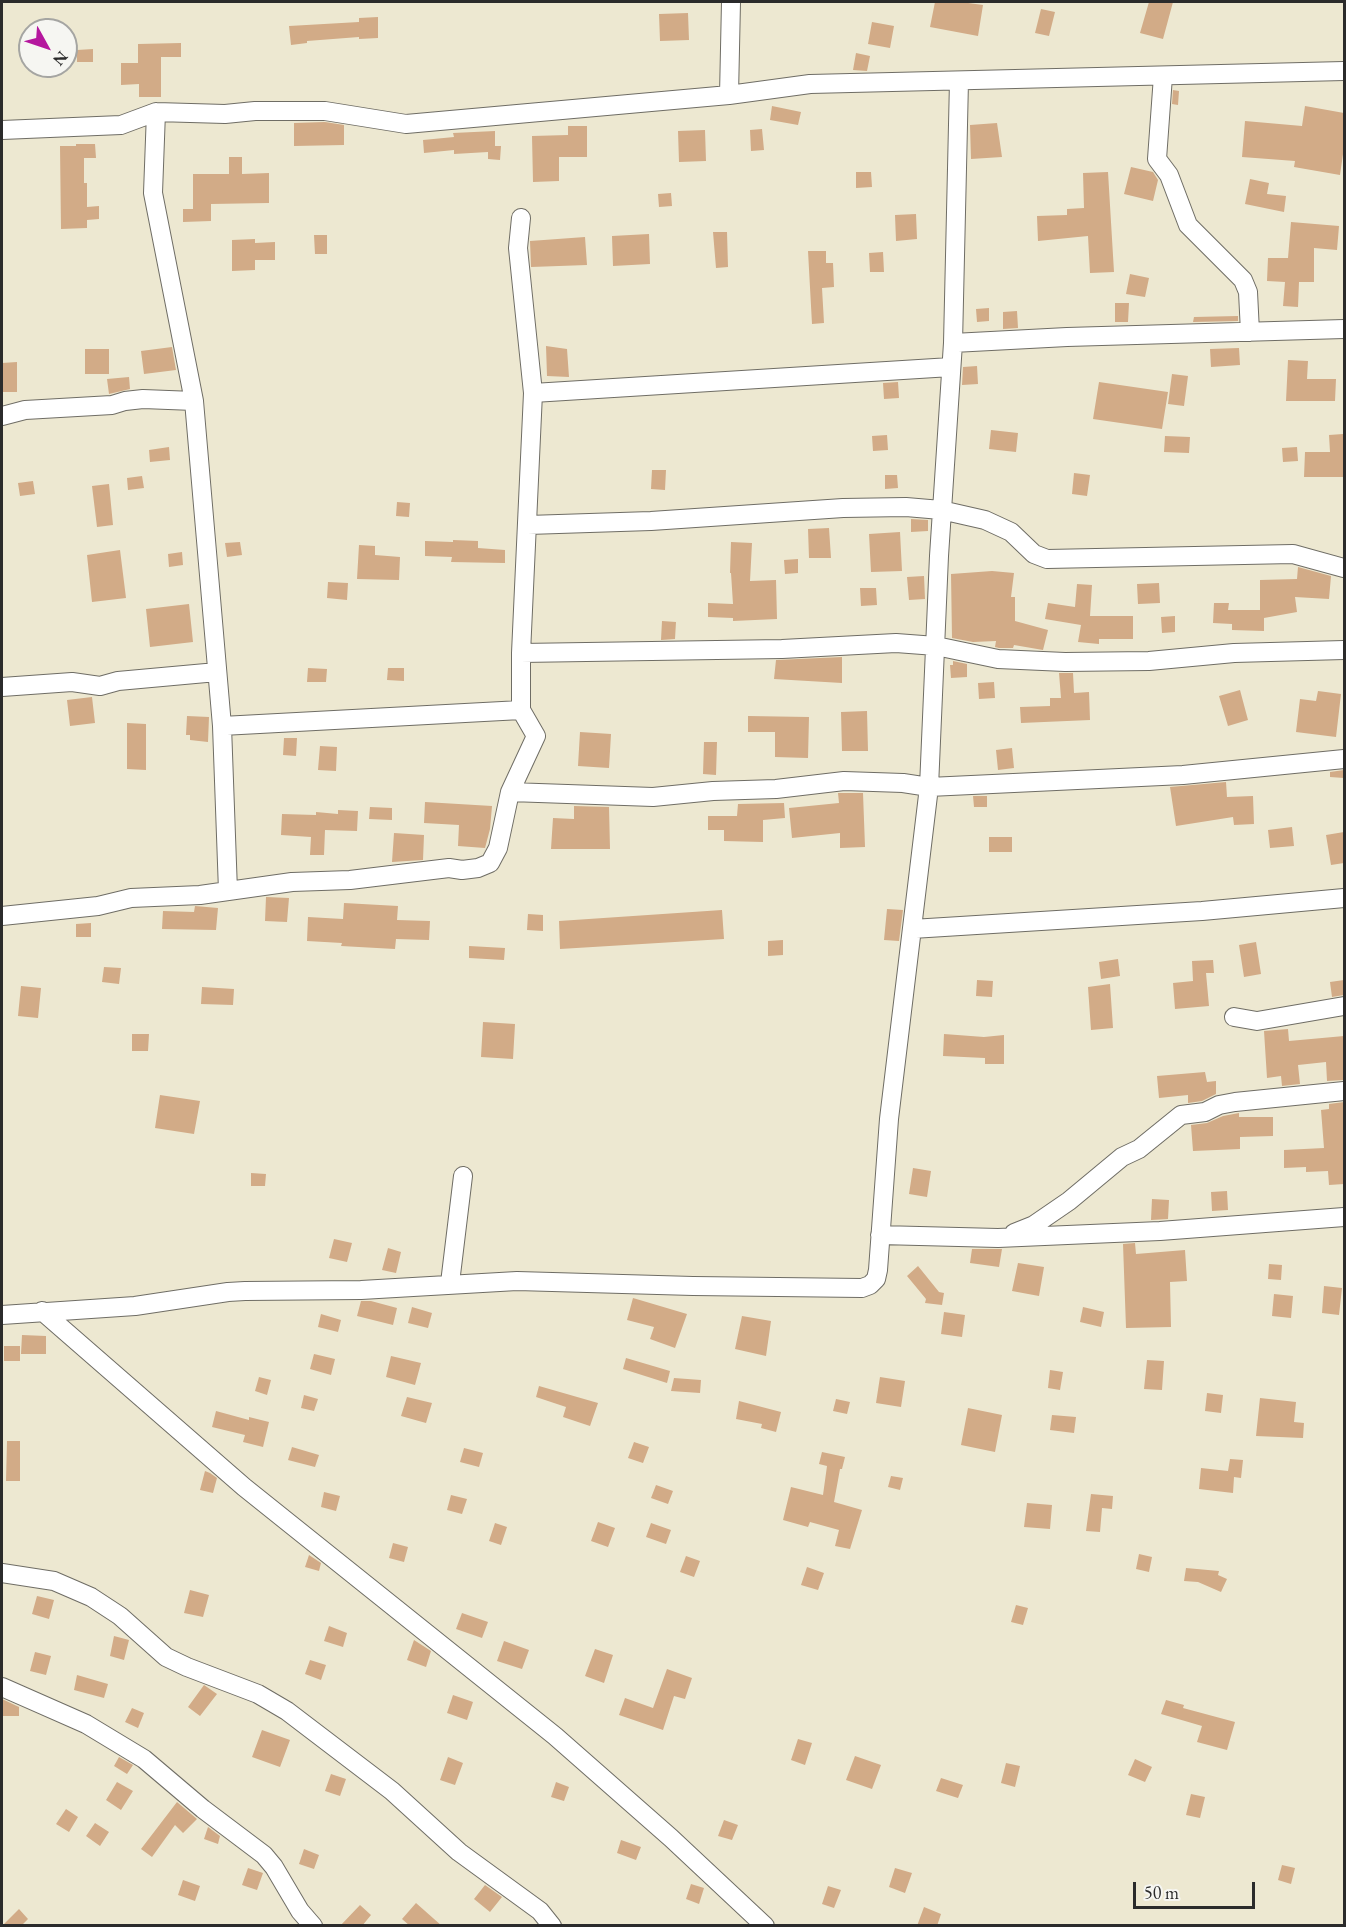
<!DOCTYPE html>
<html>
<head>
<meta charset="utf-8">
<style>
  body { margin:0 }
  #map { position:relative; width:1346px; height:1927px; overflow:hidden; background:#ede8d1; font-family:"EB Garamond",serif }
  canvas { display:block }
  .frame { position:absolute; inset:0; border:3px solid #2b2b2b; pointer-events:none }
  .north { position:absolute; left:18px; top:18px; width:60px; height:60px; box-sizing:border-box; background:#f6f6f2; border:2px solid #a5a5a2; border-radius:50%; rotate:130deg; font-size:16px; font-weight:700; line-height:24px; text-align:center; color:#2b2b2b }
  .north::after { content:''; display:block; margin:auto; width:21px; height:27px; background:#b5179e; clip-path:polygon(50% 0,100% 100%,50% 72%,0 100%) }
  .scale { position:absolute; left:1133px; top:1882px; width:122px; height:27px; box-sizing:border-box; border:3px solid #2b2b2b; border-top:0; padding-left:8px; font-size:18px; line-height:21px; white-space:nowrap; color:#2b2b2b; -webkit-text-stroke:4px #f6f6f2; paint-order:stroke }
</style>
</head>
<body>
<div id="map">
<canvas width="1346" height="1927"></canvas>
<div class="frame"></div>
<div class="north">N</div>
<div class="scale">50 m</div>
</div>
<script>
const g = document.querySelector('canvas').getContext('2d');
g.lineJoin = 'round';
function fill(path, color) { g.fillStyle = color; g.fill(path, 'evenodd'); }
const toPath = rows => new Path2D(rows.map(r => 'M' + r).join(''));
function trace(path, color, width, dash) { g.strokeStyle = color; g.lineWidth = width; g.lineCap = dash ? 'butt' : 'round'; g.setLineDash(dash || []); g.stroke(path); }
fill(toPath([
  [935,2,961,2,983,5,978,36,930,27],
  [1149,2,1173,2,1163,39,1140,33],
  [1041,9,1055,12,1049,36,1035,33],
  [688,13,689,40,660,41,659,14],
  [378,17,378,38,359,39,359,37,307,41,307,43,291,45,289,26,359,22,359,18],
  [872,22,894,26,890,48,868,44],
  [181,43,181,57,161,57,161,97,139,97,139,84,121,85,121,63,138,63,138,44],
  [93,49,93,62,77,62,77,50],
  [856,53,870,56,867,71,853,70],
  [1173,90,1179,91,1178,105,1172,104],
  [772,106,801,112,798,125,770,120],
  [1305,106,1344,113,1344,147,1340,175,1294,167,1295,161,1242,157,1245,121,1302,126],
  [325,122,344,125,344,145,294,146,294,123],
  [997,123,1002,157,971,159,970,125],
  [568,126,587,126,587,157,559,157,559,181,533,182,532,136,568,135],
  [762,129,764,150,751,151,750,130],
  [705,130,706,161,679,162,678,131],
  [495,131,495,146,501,146,500,160,488,159,488,152,454,154,454,150,424,153,423,140,454,137,453,133],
  [76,144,95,144,96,158,84,158,84,183,87,183,87,207,99,206,99,219,87,220,87,228,61,229,60,146,76,146],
  [229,157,242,157,242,174,269,173,269,203,211,204,211,221,183,222,183,209,193,209,193,174,229,174],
  [1131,167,1153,172,1158,180,1153,201,1124,194],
  [856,172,871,172,872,187,856,188],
  [1108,172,1114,272,1090,273,1088,236,1038,241,1037,216,1067,215,1067,209,1084,208,1083,173],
  [1250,179,1269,183,1267,194,1286,196,1284,212,1245,204],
  [671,193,672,206,659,207,658,194],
  [916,214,917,239,896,241,895,215],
  [1291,222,1339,226,1337,250,1314,248,1314,282,1299,282,1298,307,1283,306,1285,282,1267,281,1268,258,1288,258],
  [713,232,727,232,728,267,716,268],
  [649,234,650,264,613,266,612,236],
  [314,235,327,235,327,254,315,254],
  [585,237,587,265,531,267,530,241],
  [255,239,255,243,275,242,275,260,255,260,255,270,232,271,232,240],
  [808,251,826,251,826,263,833,263,834,287,822,288,824,323,812,324],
  [883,252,884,272,870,272,869,253],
  [1130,274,1149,278,1145,297,1126,294],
  [1115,303,1129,303,1128,322,1115,322],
  [989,308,989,321,977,322,976,309],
  [1017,311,1018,328,1003,329,1003,312],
  [1238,316,1238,321,1193,322,1194,317],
  [546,346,567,349,569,377,547,376],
  [172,347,176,370,144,374,141,351],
  [1239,348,1240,365,1211,367,1210,349],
  [85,349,109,349,109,374,85,374],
  [1288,360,1308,361,1307,379,1336,379,1335,401,1286,401],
  [17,362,17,392,2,392,2,363],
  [977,366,978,384,962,385,963,367],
  [1172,374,1188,376,1184,406,1168,404],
  [129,377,130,389,109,394,107,379],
  [898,382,899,398,884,399,883,383],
  [1099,382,1168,392,1162,429,1093,419],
  [991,430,1018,433,1016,452,989,449],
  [1343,434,1344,477,1304,477,1305,452,1330,452,1329,435],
  [887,435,888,450,873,451,872,436],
  [1165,436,1190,437,1189,453,1164,452],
  [169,447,170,460,150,462,149,450],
  [1297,447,1298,461,1283,462,1282,448],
  [652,470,666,470,665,490,651,489],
  [1074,473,1090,475,1087,496,1072,494],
  [885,475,897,475,898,488,885,489],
  [142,476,144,488,128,490,127,478],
  [33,481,35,494,20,496,18,483],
  [109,484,113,525,97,527,92,486],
  [397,502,410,503,409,517,396,516],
  [911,519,928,520,928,531,911,532],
  [829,528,831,558,809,558,808,529],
  [900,532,902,571,871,572,869,534],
  [453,540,478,541,478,548,505,550,505,563,451,562,452,557,425,556,425,541,453,542],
  [240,542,242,555,227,557,225,543],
  [731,542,752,543,750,581,776,580,777,619,733,621,733,618,708,617,708,603,733,604,731,573,730,573],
  [359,545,375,546,375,555,400,557,399,580,357,579],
  [120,550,126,598,92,602,87,555],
  [182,552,183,565,169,567,168,554],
  [798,559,798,573,785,574,784,560],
  [1298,567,1331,576,1329,599,1295,597,1297,612,1264,618,1264,631,1232,630,1232,624,1213,623,1214,603,1229,603,1228,610,1260,610,1260,580,1297,579],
  [992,571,1014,573,1011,597,1015,597,1015,621,1048,630,1043,650,1014,645,1013,648,999,648,995,647,996,641,973,642,952,638,951,574],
  [924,576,925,599,909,600,907,577],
  [328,582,348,583,347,600,327,598],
  [1159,583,1160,603,1138,604,1137,584],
  [1077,584,1092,585,1090,616,1133,616,1133,639,1099,639,1099,644,1078,642,1081,625,1045,619,1048,603,1075,607],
  [860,588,876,588,877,605,861,606],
  [189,604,193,642,150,647,146,609],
  [1175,616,1175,632,1162,633,1161,617],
  [662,621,676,622,675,639,661,640],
  [842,657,842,683,774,679,776,660],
  [953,661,967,664,967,677,951,678,950,665,953,665],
  [308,668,327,669,326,682,307,682],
  [388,668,404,668,404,681,387,680],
  [1059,673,1073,673,1074,693,1089,692,1090,720,1021,723,1020,707,1050,706,1050,698,1061,698],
  [994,682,995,698,979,699,978,683],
  [1240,690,1248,720,1228,726,1219,696],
  [1318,691,1341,694,1336,737,1296,732,1300,699,1316,701],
  [92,697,95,723,70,726,67,700],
  [867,711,868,751,842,751,841,712],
  [187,716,209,717,208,742,190,740,190,735,186,735],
  [748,716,809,717,808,758,775,757,775,732,748,732],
  [127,723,146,724,146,770,127,769],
  [580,732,611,734,609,768,578,766],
  [284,738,297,738,296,756,283,755],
  [704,742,717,742,716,775,703,774],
  [320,746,337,747,336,771,318,770],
  [1012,748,1014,768,998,770,996,750],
  [1344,770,1344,778,1330,777,1330,772],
  [1226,782,1227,797,1253,796,1254,824,1234,825,1233,817,1176,826,1170,787],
  [838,793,863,793,865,847,840,848,840,833,792,838,789,808,839,803],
  [973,796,987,796,987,807,974,807],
  [425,802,492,806,490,829,485,848,458,846,459,825,424,823],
  [784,803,785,818,763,820,763,842,724,841,724,830,708,830,708,816,737,816,738,804],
  [574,806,609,807,610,849,551,849,553,818,574,819],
  [370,807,392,808,392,820,369,819],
  [338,810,358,811,357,831,325,830,324,855,310,855,311,837,281,835,282,814,316,815,316,812,338,814],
  [1292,827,1294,846,1270,848,1268,830],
  [1344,832,1344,863,1331,865,1326,835],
  [394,833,424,835,423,860,392,862],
  [989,837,1012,837,1012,852,989,852],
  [266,897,289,898,287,922,265,921],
  [344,903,398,906,397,920,430,921,429,940,396,939,395,949,341,946,342,943,307,941,308,917,343,919],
  [195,906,218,908,216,930,162,929,163,911,194,912],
  [887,909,903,910,899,941,884,940],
  [722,910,724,939,560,949,559,921],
  [528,914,543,915,543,931,527,930],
  [91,923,91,937,76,937,76,924],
  [783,940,783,955,768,956,768,941],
  [1256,942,1261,974,1244,977,1239,945],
  [469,946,505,948,504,960,469,958],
  [1118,959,1120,976,1101,979,1099,962],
  [1213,960,1214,973,1206,973,1209,1006,1175,1009,1173,983,1193,981,1192,961],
  [104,967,121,968,119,984,102,982],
  [977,980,993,981,992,997,976,996],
  [1344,980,1344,995,1332,997,1330,982],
  [1110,984,1113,1028,1091,1030,1088,987],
  [21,986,41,988,38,1018,18,1016],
  [202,987,234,989,233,1005,201,1004],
  [483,1022,515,1024,513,1059,481,1057],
  [1288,1029,1289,1041,1344,1036,1344,1080,1327,1081,1326,1062,1298,1065,1300,1084,1282,1086,1281,1076,1267,1078,1264,1031],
  [132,1034,149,1034,148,1051,132,1051],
  [944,1034,984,1037,1004,1035,1004,1064,985,1064,985,1058,943,1056],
  [1205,1072,1207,1082,1216,1081,1216,1094,1202,1101,1188,1103,1188,1095,1159,1098,1157,1076],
  [160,1095,200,1101,194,1134,155,1128],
  [1344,1102,1344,1184,1329,1185,1328,1171,1306,1172,1306,1167,1284,1168,1284,1150,1324,1148,1321,1110,1329,1109,1329,1104],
  [1239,1113,1239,1117,1273,1117,1273,1136,1240,1137,1240,1149,1193,1151,1191,1125,1207,1123,1223,1116],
  [913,1168,931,1171,927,1197,909,1194],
  [251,1173,266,1174,265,1186,251,1186],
  [1227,1191,1228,1210,1212,1211,1211,1192],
  [1152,1199,1169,1200,1168,1219,1151,1220],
  [334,1239,352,1243,347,1262,329,1258],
  [1135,1243,1136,1254,1185,1250,1187,1281,1170,1282,1171,1327,1126,1328,1123,1244],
  [388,1248,401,1252,396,1273,382,1270],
  [972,1249,1002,1249,999,1267,970,1263],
  [1018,1263,1044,1267,1039,1296,1012,1291],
  [1269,1264,1282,1265,1281,1280,1268,1279],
  [918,1266,939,1292,944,1293,942,1305,925,1303,926,1299,907,1276],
  [1324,1286,1342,1288,1339,1315,1322,1313],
  [1274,1294,1293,1296,1291,1318,1272,1316],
  [633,1298,687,1314,675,1348,650,1339,654,1327,627,1320],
  [361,1301,371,1301,397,1308,393,1325,357,1316],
  [412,1307,432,1313,428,1328,408,1323],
  [1083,1307,1104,1312,1101,1327,1080,1322],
  [944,1312,965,1315,962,1337,941,1334],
  [321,1314,341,1320,338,1332,318,1327],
  [742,1316,771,1321,766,1356,735,1349],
  [22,1335,46,1336,46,1354,21,1354],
  [4,1346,20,1346,20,1361,4,1361],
  [314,1354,335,1359,331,1375,310,1369],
  [391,1356,421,1363,415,1385,386,1377],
  [626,1358,670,1371,667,1383,623,1369],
  [1147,1360,1164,1361,1162,1390,1144,1389],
  [1050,1370,1063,1372,1060,1390,1048,1388],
  [259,1377,271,1380,267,1395,255,1391],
  [880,1377,905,1381,901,1407,876,1403],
  [674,1378,701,1380,700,1393,671,1391],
  [539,1386,598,1403,590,1426,563,1417,566,1407,536,1397],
  [1207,1393,1223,1395,1221,1413,1205,1411],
  [304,1395,318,1399,314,1411,301,1408],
  [407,1397,432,1403,426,1423,401,1416],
  [1260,1398,1296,1402,1294,1422,1304,1423,1303,1438,1256,1436],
  [836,1399,850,1402,847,1414,833,1411],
  [739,1401,781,1412,776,1432,761,1428,762,1424,736,1419],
  [968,1408,1002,1415,995,1452,961,1445],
  [216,1411,249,1420,249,1417,269,1422,263,1447,243,1442,245,1435,212,1427],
  [1052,1415,1076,1417,1074,1433,1050,1430],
  [7,1441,20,1441,20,1481,6,1481],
  [634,1442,649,1447,643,1463,628,1458],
  [292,1447,319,1455,315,1467,288,1460],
  [464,1448,483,1453,479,1467,460,1462],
  [822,1452,845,1457,842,1469,840,1469,834,1502,862,1510,850,1549,835,1546,839,1530,810,1522,808,1527,783,1520,791,1487,823,1495,827,1466,819,1464],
  [1230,1459,1243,1460,1241,1478,1234,1477,1233,1493,1199,1489,1201,1468,1228,1471],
  [205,1471,210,1473,217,1478,213,1493,200,1490],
  [891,1476,903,1478,900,1490,888,1487],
  [656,1485,673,1491,668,1504,651,1498],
  [324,1492,340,1496,336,1511,321,1507],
  [1091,1494,1113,1496,1112,1509,1102,1508,1100,1532,1086,1531],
  [451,1495,467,1499,462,1514,447,1510],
  [1027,1503,1052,1505,1050,1529,1024,1527],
  [598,1522,615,1528,608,1547,591,1541],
  [495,1523,507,1527,501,1545,489,1541],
  [651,1523,671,1530,666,1544,646,1537],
  [393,1543,408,1547,404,1562,389,1558],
  [1139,1554,1152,1557,1149,1572,1136,1569],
  [309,1555,321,1563,319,1571,305,1567],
  [686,1556,700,1561,694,1577,680,1572],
  [807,1567,824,1573,818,1590,801,1585],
  [1186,1568,1219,1571,1218,1575,1227,1579,1221,1592,1198,1582,1184,1581],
  [190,1590,209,1595,203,1617,184,1613],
  [37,1596,54,1600,49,1619,32,1614],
  [1016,1605,1028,1608,1023,1625,1011,1622],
  [462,1613,488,1622,482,1638,456,1629],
  [329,1626,347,1633,343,1647,324,1641],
  [114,1636,129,1640,124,1660,110,1656],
  [414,1640,431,1651,426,1667,407,1660],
  [504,1641,529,1650,522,1669,497,1661],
  [595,1649,613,1655,604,1683,585,1676],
  [35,1652,51,1656,46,1675,30,1671],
  [310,1660,326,1665,321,1680,305,1674],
  [667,1669,692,1678,685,1699,674,1696,663,1730,619,1715,625,1698,653,1708],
  [77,1675,108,1684,104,1698,74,1690],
  [204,1685,217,1694,200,1716,188,1707],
  [453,1695,473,1702,467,1720,447,1713],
  [2,1699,19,1707,19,1716,2,1716],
  [1166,1700,1184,1705,1183,1708,1235,1722,1227,1750,1197,1742,1202,1726,1161,1714],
  [132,1708,144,1713,138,1728,125,1722],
  [262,1730,290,1740,280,1767,252,1757],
  [798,1739,812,1743,805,1765,791,1760],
  [855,1756,881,1765,872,1789,846,1780],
  [119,1757,133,1765,127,1774,114,1766],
  [448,1757,463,1763,455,1785,440,1780],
  [1135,1759,1152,1767,1145,1782,1128,1775],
  [1006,1763,1020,1766,1015,1787,1001,1783],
  [331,1774,346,1779,340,1796,325,1791],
  [941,1778,963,1785,958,1798,936,1791],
  [117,1782,133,1791,121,1810,106,1800],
  [556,1782,569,1787,564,1801,551,1797],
  [1191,1794,1205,1797,1200,1818,1186,1815],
  [177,1802,197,1819,183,1833,175,1825,152,1857,141,1849],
  [66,1809,78,1817,69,1832,56,1824],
  [724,1820,738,1825,732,1840,718,1836],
  [95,1823,109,1832,100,1846,86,1836],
  [208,1827,220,1836,218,1844,204,1839],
  [621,1840,641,1847,636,1860,617,1853],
  [304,1849,319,1855,314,1869,299,1864],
  [1282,1865,1295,1868,1291,1884,1278,1880],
  [248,1868,263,1873,257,1890,242,1885],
  [895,1868,912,1873,905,1893,889,1887],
  [183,1880,200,1886,195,1901,178,1895],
  [691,1884,704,1888,699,1904,686,1899],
  [485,1885,502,1897,490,1912,474,1899],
  [828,1886,841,1890,834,1908,822,1904],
  [416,1903,442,1926,410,1926,402,1919],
  [360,1905,371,1915,362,1926,340,1926],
  [924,1907,941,1914,937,1926,917,1926],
  [19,1909,28,1919,21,1926,2,1926]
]), '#d2ab87');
const minor = toPath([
  [1163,76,1157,159,1169,175,1188,225,1243,280,1248,292,1250,332],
  [729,95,731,2],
  [156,112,153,193,194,401,222,726,228,891],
  [2,130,121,125,156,112,225,114,255,111,325,111,406,124,729,95,810,84,1344,71],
  [953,343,1067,337,1344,329],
  [533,393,951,367],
  [2,416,25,410,112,405,125,401,143,399,194,401],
  [528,525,651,521,843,508,906,507,941,510,985,520,1011,532,1034,554,1047,559,1293,554,1344,568],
  [521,653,782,649,896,643,936,646,998,659,1065,662,1149,661,1234,653,1344,650],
  [2,687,72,682,100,686,118,681,217,672],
  [222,726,521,710],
  [510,792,653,797,713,791,776,789,844,781,903,783,929,787,1183,775,1344,759],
  [2,916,98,906,131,898,200,895,292,882,350,880,449,868,462,870,478,868,490,863,498,848,510,792,536,736,521,710,521,653,533,393,518,248,521,218],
  [912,929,1202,911,1344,898],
  [1234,1017,1257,1021,1344,1006],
  [1014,1233,1034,1225,1069,1201,1122,1157,1139,1149,1181,1115,1205,1112,1219,1105,1235,1102,1344,1091],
  [880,1235,998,1238,1160,1231,1344,1217],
  [450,1283,463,1176],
  [42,1311,244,1487,555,1736,671,1838,765,1926],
  [2,1315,135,1306,228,1292,245,1291,361,1290,517,1281,693,1286,862,1288,870,1285,876,1279,878,1270,889,1119,929,787,939,556,953,343,959,81],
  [2,1573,54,1581,91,1597,120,1616,166,1657,187,1667,258,1694,287,1711,392,1791,459,1852,540,1911,552,1926],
  [2,1687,86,1724,144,1759,203,1809,264,1855,274,1867,300,1911,313,1926]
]);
trace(minor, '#6f6d65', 20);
trace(minor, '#fff', 18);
</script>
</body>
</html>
